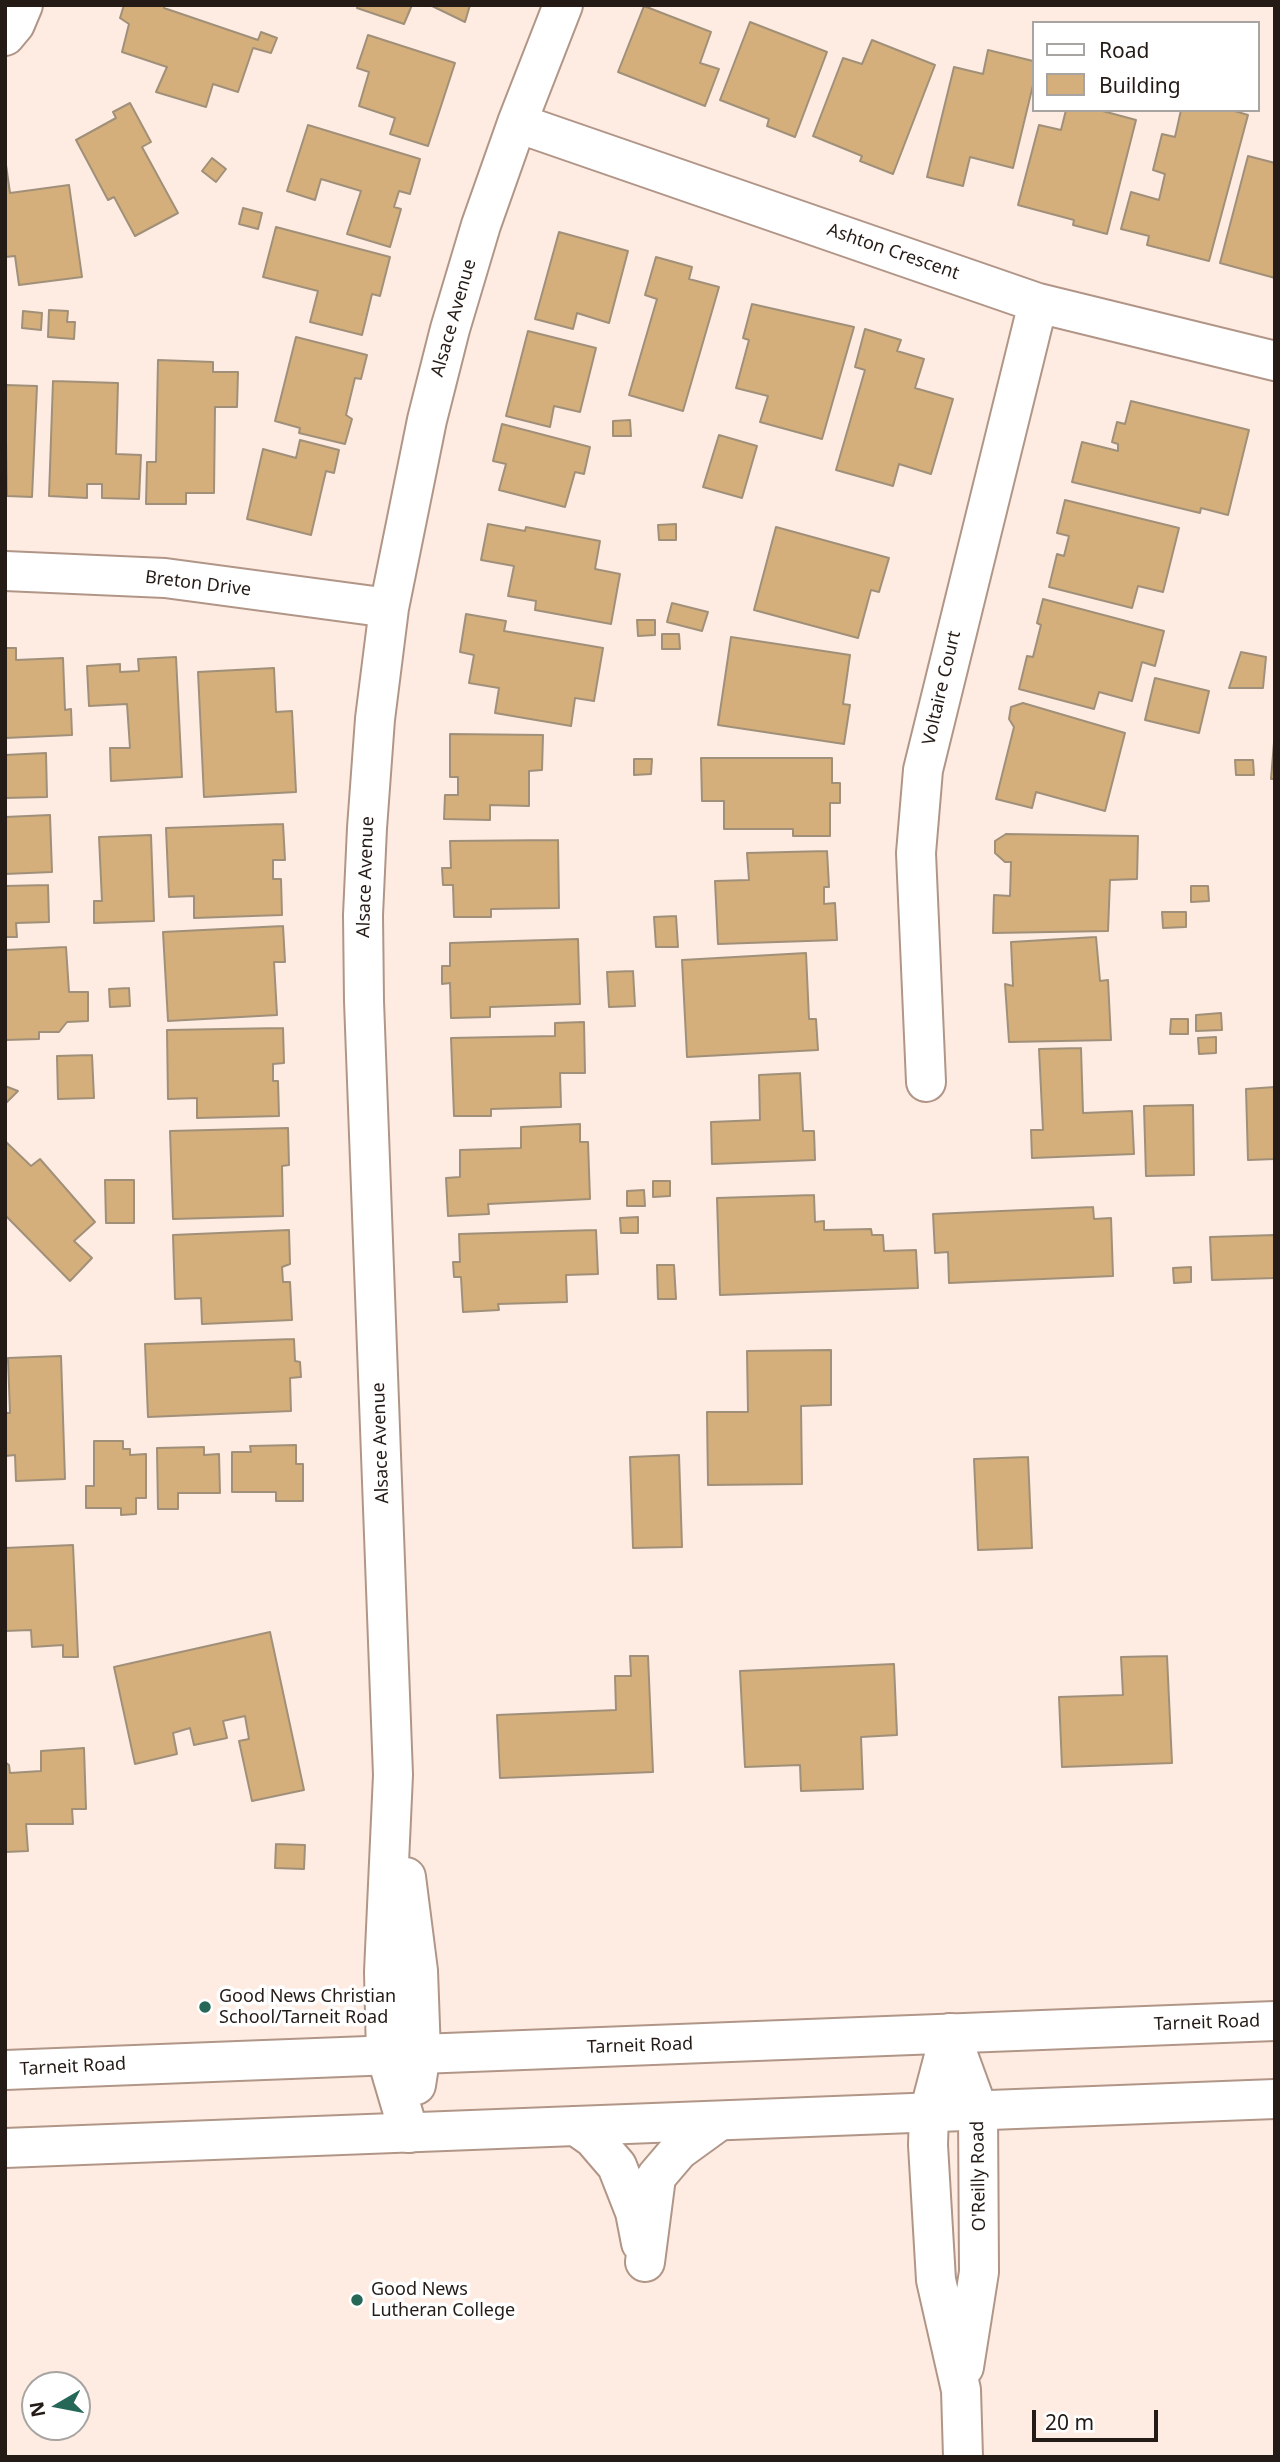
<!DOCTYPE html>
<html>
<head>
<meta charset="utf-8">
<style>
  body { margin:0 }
  #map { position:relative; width:1280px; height:2462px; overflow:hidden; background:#feece3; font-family:"Noto Sans",sans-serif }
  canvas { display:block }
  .frame { position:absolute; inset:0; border:7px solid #251b16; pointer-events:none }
  .legend { position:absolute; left:1032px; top:21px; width:228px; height:91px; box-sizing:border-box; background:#fff; border:2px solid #a8a4a2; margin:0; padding:9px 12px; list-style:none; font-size:21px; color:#251b16 }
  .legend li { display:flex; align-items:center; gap:14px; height:35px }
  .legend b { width:35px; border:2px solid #a8a4a2 }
  .north { position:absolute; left:21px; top:2371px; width:70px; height:70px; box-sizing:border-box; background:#fff; border:2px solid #a8a4a2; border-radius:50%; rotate:260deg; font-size:19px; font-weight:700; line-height:28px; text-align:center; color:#251b16 }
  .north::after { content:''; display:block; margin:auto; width:24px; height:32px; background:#256858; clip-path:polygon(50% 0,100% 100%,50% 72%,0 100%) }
  .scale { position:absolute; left:1032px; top:2410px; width:126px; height:32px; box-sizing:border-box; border:4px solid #251b16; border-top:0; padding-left:9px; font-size:21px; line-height:24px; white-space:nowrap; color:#251b16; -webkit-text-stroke:5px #fff; paint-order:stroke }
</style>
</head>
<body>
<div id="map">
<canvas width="1280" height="2462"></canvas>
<div class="frame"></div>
<ul class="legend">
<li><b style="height:9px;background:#fff"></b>Road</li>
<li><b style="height:19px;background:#d5af7b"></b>Building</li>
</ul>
<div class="north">N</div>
<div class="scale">20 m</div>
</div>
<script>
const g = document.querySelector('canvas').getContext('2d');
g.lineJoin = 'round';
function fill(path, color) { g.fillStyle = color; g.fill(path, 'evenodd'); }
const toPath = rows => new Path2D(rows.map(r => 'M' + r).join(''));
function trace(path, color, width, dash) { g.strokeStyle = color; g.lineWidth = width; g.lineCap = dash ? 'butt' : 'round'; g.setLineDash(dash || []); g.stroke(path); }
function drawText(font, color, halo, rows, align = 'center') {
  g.font = font + ' "Noto Sans",sans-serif'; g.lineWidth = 7; g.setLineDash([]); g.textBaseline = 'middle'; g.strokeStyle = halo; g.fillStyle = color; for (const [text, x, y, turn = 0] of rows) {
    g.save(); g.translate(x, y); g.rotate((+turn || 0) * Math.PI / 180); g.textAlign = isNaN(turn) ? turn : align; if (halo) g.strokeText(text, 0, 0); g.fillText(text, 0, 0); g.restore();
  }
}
const building = toPath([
  [124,5,165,5,164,8,258,40,261,32,277,38,271,53,253,48,238,92,213,84,206,107,156,92,167,67,122,52,129,24,120,18,124,5],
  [358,5,412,5,404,24,357,8,358,5],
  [430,5,470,5,465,22,430,5],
  [644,6,711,32,700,63,719,69,705,106,618,72,644,6],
  [750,22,827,52,795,137,767,126,769,119,720,100,750,22],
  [368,35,455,63,428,146,390,134,395,118,359,106,369,72,357,68,368,35],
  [872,40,935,65,893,174,860,161,862,156,813,136,843,58,862,64,872,40],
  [988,50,1033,61,1033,85,1013,168,970,157,963,186,927,177,954,67,983,74,988,50],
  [130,103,151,142,142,147,178,213,135,236,114,197,108,200,76,140,116,118,113,112,130,103],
  [1066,110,1099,110,1136,120,1107,234,1073,225,1074,220,1018,205,1039,125,1061,130,1066,110],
  [1181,110,1231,110,1248,115,1209,261,1147,245,1149,236,1121,229,1131,192,1159,200,1165,174,1153,170,1162,134,1175,137,1181,110],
  [308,125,420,159,410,194,399,191,394,207,401,209,390,247,347,234,361,191,321,179,315,200,287,191,308,125],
  [1248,156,1275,163,1275,278,1220,263,1248,156],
  [212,158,226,169,216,182,202,171,212,158],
  [6,165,10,193,69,185,82,277,19,285,15,256,5,257,6,165],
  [243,208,262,213,258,229,239,224,243,208],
  [276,227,390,257,380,296,372,294,362,335,310,322,318,291,263,277,276,227],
  [559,232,628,251,609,323,577,313,573,329,535,319,559,232],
  [656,257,692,267,689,279,719,287,683,411,629,395,657,299,645,295,656,257],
  [752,304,854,327,822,439,760,422,768,396,736,388,749,340,743,338,752,304],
  [49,310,68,311,67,322,75,322,74,339,48,337,49,310],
  [23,311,42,313,41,330,22,328,23,311],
  [865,329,901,340,897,351,924,359,915,388,953,399,931,474,899,464,893,486,836,470,865,370,855,367,865,329],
  [528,331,596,348,580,412,554,406,550,427,506,416,528,331],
  [296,337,367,355,361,379,355,378,346,415,352,419,345,444,299,433,300,428,275,421,296,337],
  [158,360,213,362,213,372,238,372,237,407,215,407,214,493,186,493,186,504,146,504,147,462,156,462,158,360],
  [53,381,118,383,116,454,141,455,139,499,102,498,102,484,87,484,87,498,49,496,53,381],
  [5,385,37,386,32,497,7,496,5,385],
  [1131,401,1249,430,1228,515,1201,508,1200,513,1072,482,1082,442,1118,451,1118,444,1112,442,1117,422,1125,424,1131,401],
  [630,420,631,436,613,436,613,421,630,420],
  [502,424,590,447,584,474,575,472,565,507,499,490,506,464,493,461,502,424],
  [719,435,757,446,742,498,703,487,719,435],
  [300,440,339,450,334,473,326,471,311,535,247,519,263,449,296,458,300,440],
  [1065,500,1179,528,1163,592,1138,586,1132,608,1049,587,1057,554,1064,556,1069,536,1057,533,1065,500],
  [488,524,525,531,526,527,600,541,595,569,620,574,611,624,535,610,536,601,508,596,514,566,481,560,488,524],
  [676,524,676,540,659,540,658,525,676,524],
  [776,527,889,558,879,592,871,590,858,638,754,610,776,527],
  [1043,599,1164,631,1155,666,1142,662,1132,701,1099,692,1094,709,1019,689,1027,656,1033,657,1041,625,1037,623,1043,599],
  [672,603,708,612,702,631,667,622,672,603],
  [466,614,506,621,504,631,603,648,594,701,575,698,571,726,495,713,499,688,469,683,474,655,460,652,466,614],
  [637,620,655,620,655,635,638,636,637,620],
  [662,634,679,634,680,649,662,649,662,634],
  [731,637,850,655,843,704,850,705,844,744,718,725,731,637],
  [5,648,16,648,16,660,63,658,65,710,71,709,72,735,5,738,5,648],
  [1241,652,1266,657,1263,688,1229,688,1241,652],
  [176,657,182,777,111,781,110,748,130,748,127,704,89,706,87,666,120,664,120,672,139,671,138,659,176,657],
  [274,668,276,712,292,711,296,792,204,797,198,672,274,668],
  [1155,678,1209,691,1199,733,1145,720,1155,678],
  [1023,703,1125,733,1105,811,1036,792,1032,808,996,799,1014,727,1009,719,1011,707,1023,703],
  [1275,730,1275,779,1271,779,1275,730],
  [450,734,543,735,542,770,529,771,529,806,490,805,490,820,444,819,445,795,458,795,458,777,450,777,450,734],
  [46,753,47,797,5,798,5,755,46,753],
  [701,758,832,758,832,783,840,783,840,803,830,803,830,836,793,836,793,829,724,829,724,801,702,801,701,758],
  [634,759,652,759,651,774,634,775,634,759],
  [1235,760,1253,760,1254,775,1236,775,1235,760],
  [50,815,52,872,5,874,5,817,50,815],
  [283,824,285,860,273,860,273,879,281,879,282,915,194,918,194,896,169,897,166,828,283,824],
  [1006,834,1138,836,1137,879,1110,880,1108,931,993,933,994,895,1010,896,1011,862,1005,862,995,853,995,841,1006,834],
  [151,835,154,921,94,923,94,901,102,901,99,837,151,835],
  [558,840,559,908,491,909,491,917,454,917,453,885,443,885,442,868,451,868,450,841,558,840],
  [827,851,829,887,824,887,824,904,835,903,837,940,718,944,715,881,749,880,747,853,827,851],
  [48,885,49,922,16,923,17,937,5,937,5,886,48,885],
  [1191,886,1208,886,1209,901,1191,902,1191,886],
  [1162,912,1186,912,1186,927,1163,928,1162,912],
  [676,916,678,947,656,947,654,917,676,916],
  [283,926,285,962,274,962,277,1015,168,1021,163,932,283,926],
  [1096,937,1100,981,1108,980,1111,1040,1009,1042,1005,984,1013,986,1011,942,1096,937],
  [578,939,580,1004,490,1007,490,1017,451,1018,450,983,442,984,442,966,450,966,450,943,578,939],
  [66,947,69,992,88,992,88,1021,67,1022,59,1032,39,1032,39,1039,5,1040,5,950,66,947],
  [806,953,809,1019,816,1019,818,1050,687,1057,682,960,806,953],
  [633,971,635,1006,609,1007,607,972,633,971],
  [129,988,130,1006,110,1007,109,989,129,988],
  [1221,1013,1222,1030,1196,1031,1196,1015,1221,1013],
  [1171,1019,1188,1019,1188,1034,1170,1034,1171,1019],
  [584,1022,585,1073,560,1073,561,1107,491,1109,491,1116,454,1116,451,1038,555,1036,555,1023,584,1022],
  [283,1028,284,1063,273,1064,273,1081,278,1081,279,1116,197,1118,197,1098,168,1099,167,1030,283,1028],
  [1216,1037,1216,1053,1199,1054,1198,1038,1216,1037],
  [1081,1048,1083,1113,1132,1111,1134,1154,1032,1158,1031,1130,1043,1130,1039,1049,1081,1048],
  [92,1055,94,1098,58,1099,57,1056,92,1055],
  [800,1073,803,1131,814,1131,815,1160,712,1164,711,1122,760,1120,759,1075,800,1073],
  [5,1086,18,1091,5,1104,5,1086],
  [1275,1087,1275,1159,1248,1160,1246,1089,1275,1087],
  [1193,1105,1194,1175,1146,1176,1144,1106,1193,1105],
  [580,1124,580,1142,588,1142,590,1199,488,1204,489,1214,448,1216,446,1178,460,1177,460,1150,521,1148,521,1127,580,1124],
  [288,1128,289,1165,282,1166,283,1216,173,1219,170,1131,288,1128],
  [5,1141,31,1166,40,1159,95,1222,74,1241,92,1258,70,1281,5,1215,5,1141],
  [105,1180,134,1180,134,1223,106,1223,105,1180],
  [653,1181,670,1181,670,1196,653,1197,653,1181],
  [644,1190,645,1206,627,1206,627,1191,644,1190],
  [814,1195,815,1222,824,1221,824,1230,871,1229,872,1235,883,1235,884,1251,916,1250,918,1288,720,1295,717,1198,814,1195],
  [1093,1207,1094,1219,1111,1218,1113,1276,949,1283,948,1252,935,1253,933,1214,1093,1207],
  [638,1217,638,1233,621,1233,620,1218,638,1217],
  [289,1230,290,1264,282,1267,283,1282,290,1282,292,1320,202,1324,201,1298,175,1299,173,1235,289,1230],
  [596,1230,598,1274,566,1275,567,1302,498,1304,499,1310,463,1312,461,1277,454,1277,453,1262,460,1262,459,1234,596,1230],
  [1275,1235,1275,1278,1212,1280,1210,1237,1275,1235],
  [657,1265,674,1265,676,1299,658,1299,657,1265],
  [1191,1267,1191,1282,1174,1283,1173,1268,1191,1267],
  [294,1339,295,1361,300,1362,301,1377,290,1378,291,1411,148,1417,145,1344,294,1339],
  [831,1350,831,1405,801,1406,802,1484,708,1485,707,1412,748,1412,747,1351,831,1350],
  [61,1356,65,1479,16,1481,15,1455,5,1456,5,1413,10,1413,8,1358,61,1356],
  [94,1441,123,1441,123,1449,130,1449,130,1455,146,1454,146,1498,136,1498,136,1514,121,1515,121,1508,86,1508,86,1486,94,1486,94,1441],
  [296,1445,296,1464,303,1464,303,1501,276,1501,276,1492,232,1492,232,1452,251,1452,250,1446,296,1445],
  [204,1447,204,1455,219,1454,220,1493,178,1493,178,1509,158,1509,157,1448,204,1447],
  [679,1455,682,1547,633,1548,630,1457,679,1455],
  [1028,1457,1032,1548,978,1550,974,1459,1028,1457],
  [73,1545,78,1657,63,1657,63,1645,32,1647,31,1630,5,1631,5,1548,73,1545],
  [270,1632,304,1790,252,1801,239,1741,249,1739,245,1716,223,1721,227,1738,194,1745,190,1728,173,1733,177,1754,135,1764,114,1667,270,1632],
  [630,1656,648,1656,653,1772,500,1778,497,1715,616,1710,615,1676,631,1676,630,1656],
  [1167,1656,1172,1763,1062,1767,1059,1697,1123,1695,1121,1657,1167,1656],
  [894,1664,897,1735,861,1737,863,1789,801,1791,800,1765,745,1767,740,1671,894,1664],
  [84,1748,86,1809,72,1809,73,1824,26,1824,28,1851,5,1852,5,1762,9,1765,10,1773,41,1771,41,1751,84,1748],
  [276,1844,305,1845,304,1869,275,1868,276,1844]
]);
fill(building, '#d5af7b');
trace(building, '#a19079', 2);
const minor = toPath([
  [5,36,15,24,23,5],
  [517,123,1038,303,1275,361],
  [5,571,165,578,389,608],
  [926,1082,916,853,923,770,1038,303],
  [406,1877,418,1971,421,2053,416,2085],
  [950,2033,929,2113,928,2145,936,2280,961,2390,963,2457],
  [950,2033,978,2110,979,2272,964,2367],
  [576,2126,593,2138,617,2166,635,2212,641,2243],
  [409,2133,386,2055,384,1972,393,1775,364,1001,363,915,367,828,375,719,389,608,427,420,450,329,481,225,517,123,563,5],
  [645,2262,656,2177,679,2150,719,2121]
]);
const major = toPath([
  [5,2070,1275,2021],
  [5,2148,1275,2099]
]);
trace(minor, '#b19688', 42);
trace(major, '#b19688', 42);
trace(minor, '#fff', 38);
trace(major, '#fff', 38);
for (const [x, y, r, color] of [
  [205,2007,7,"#256858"],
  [357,2300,7,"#256858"]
]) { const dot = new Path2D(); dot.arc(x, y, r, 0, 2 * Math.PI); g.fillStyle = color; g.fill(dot); trace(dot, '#fff', 2.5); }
drawText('18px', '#251b16', '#fff', [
  ["Ashton Crescent",893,252,19],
  ["Alsace Avenue",454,318,-74],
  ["Breton Drive",198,584,7],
  ["Voltaire Court",942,688,-77],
  ["Alsace Avenue",366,877,-88],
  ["Alsace Avenue",381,1443,-92],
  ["Tarneit Road",1207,2023,-2],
  ["Tarneit Road",640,2046,-2],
  ["Tarneit Road",73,2067,-3],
  ["O'Reilly Road",979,2176,-91]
]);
drawText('18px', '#251b16', '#fff', [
  ["Good News Christian",219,1997],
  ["School/Tarneit Road",219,2018],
  ["Good News",371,2290],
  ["Lutheran College",371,2311]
], 'left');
</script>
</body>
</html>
